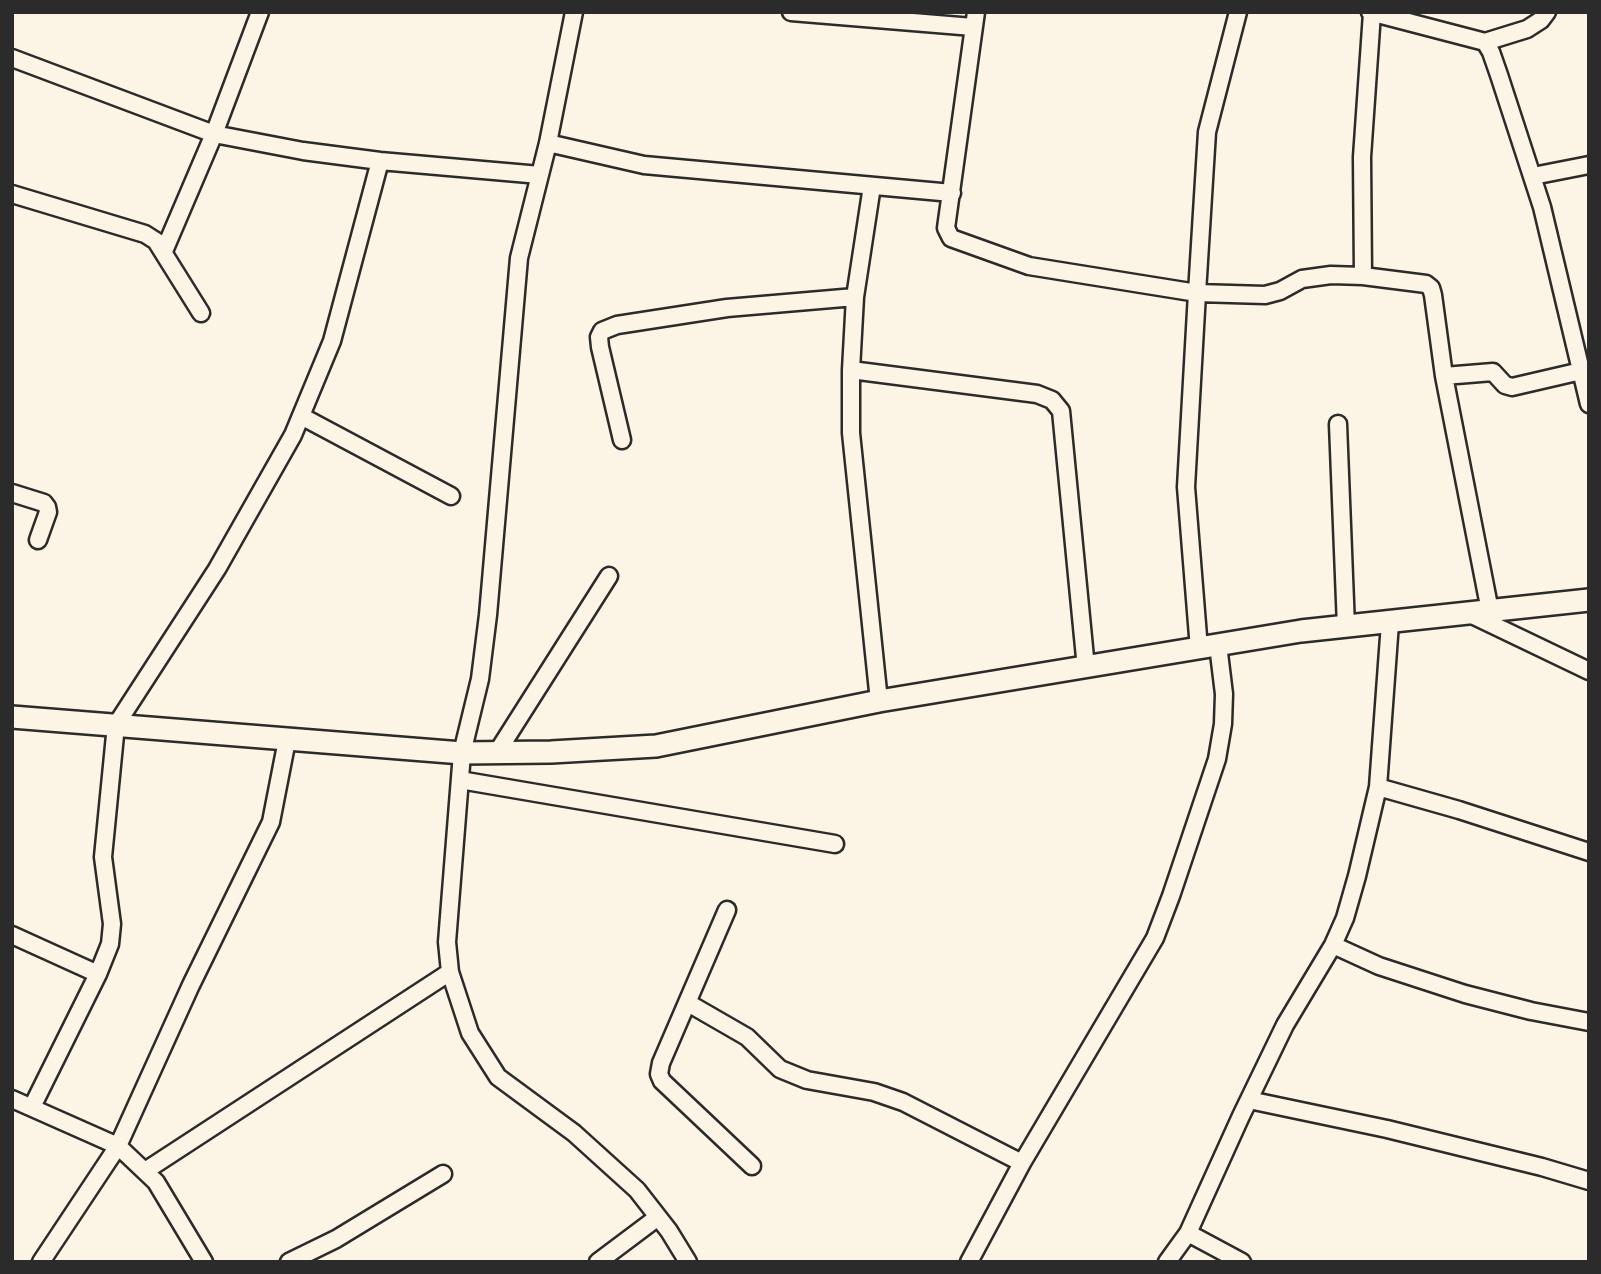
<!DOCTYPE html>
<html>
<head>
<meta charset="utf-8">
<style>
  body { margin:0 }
  #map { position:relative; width:1601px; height:1274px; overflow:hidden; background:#fcf5e5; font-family:Sriracha,sans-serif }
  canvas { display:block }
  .frame { position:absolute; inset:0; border:14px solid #2b2b2b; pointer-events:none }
</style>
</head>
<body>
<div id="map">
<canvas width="1601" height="1274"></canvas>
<div class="frame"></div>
</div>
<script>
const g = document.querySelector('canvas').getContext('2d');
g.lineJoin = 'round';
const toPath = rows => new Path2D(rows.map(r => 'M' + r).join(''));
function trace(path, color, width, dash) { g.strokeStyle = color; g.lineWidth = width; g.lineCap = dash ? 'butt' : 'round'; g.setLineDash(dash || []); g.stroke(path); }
const street = toPath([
  [574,12,548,143,519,258,488,615,480,679,462,753,447,942,450,972,470,1033,498,1077,574,1133,637,1190,669,1231,688,1262],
  [791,12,973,27],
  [976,12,946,228,951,238,1029,266,1197,293,1265,295,1280,291,1302,279,1331,275,1363,276,1426,284,1431,288,1433,295,1444,376,1490,611],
  [1370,12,1485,42,1527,29,1541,20,1547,12],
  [1485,42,1491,52,1499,75,1542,207,1589,404],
  [12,58,214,134,303,151,380,161,540,175],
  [548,143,644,165,952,193],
  [1533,176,1589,165],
  [872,186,855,297,851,370,851,433,879,701],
  [12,194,145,234,156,241,201,313],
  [164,251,214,134,260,12],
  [1363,276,1362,157,1372,13],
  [851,370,1037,394,1052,400,1061,411,1086,668],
  [1444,376,1493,372,1505,385,1512,387,1581,371],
  [301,416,451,496],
  [1338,424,1346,627],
  [622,440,600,347,599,337,602,331,617,325,727,308,855,297],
  [12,493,44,503,47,507,48,512,38,540],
  [1468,613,1589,671],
  [1199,649,1186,487,1197,293,1207,132,1238,12],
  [496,754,609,576],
  [460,780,835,844],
  [1378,787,1459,810,1589,852],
  [727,910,661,1063,659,1074,662,1081,752,1166],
  [12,935,98,974],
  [1333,945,1379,966,1465,994,1531,1011,1589,1022],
  [688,1003,747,1037,780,1069,807,1080,874,1092,903,1102,1022,1163],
  [12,1099,118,1146,156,1182,204,1262],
  [1249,1100,1387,1129,1542,1167,1589,1181],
  [32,1107,98,974,110,944,112,924,103,857,116,725,217,569,293,435,332,341,380,161],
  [145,1171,450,972],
  [1188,1233,1242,1262],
  [41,1262,118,1146,191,985,271,822,287,740],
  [289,1262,336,1239,443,1174],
  [598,1262,658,1217],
  [969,1262,1022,1163,1155,938,1171,896,1217,759,1223,724,1224,694,1218,645],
  [1167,1262,1188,1233,1241,1116,1285,1025,1333,945,1345,918,1357,876,1378,787,1390,623]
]);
const secondary = toPath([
  [12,717,462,753,551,752,656,746,879,701,1301,631,1589,600]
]);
trace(street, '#2b2b2b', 21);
trace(secondary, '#2b2b2b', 26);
trace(street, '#fcf5e5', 16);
trace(secondary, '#fcf5e5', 21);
</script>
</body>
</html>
